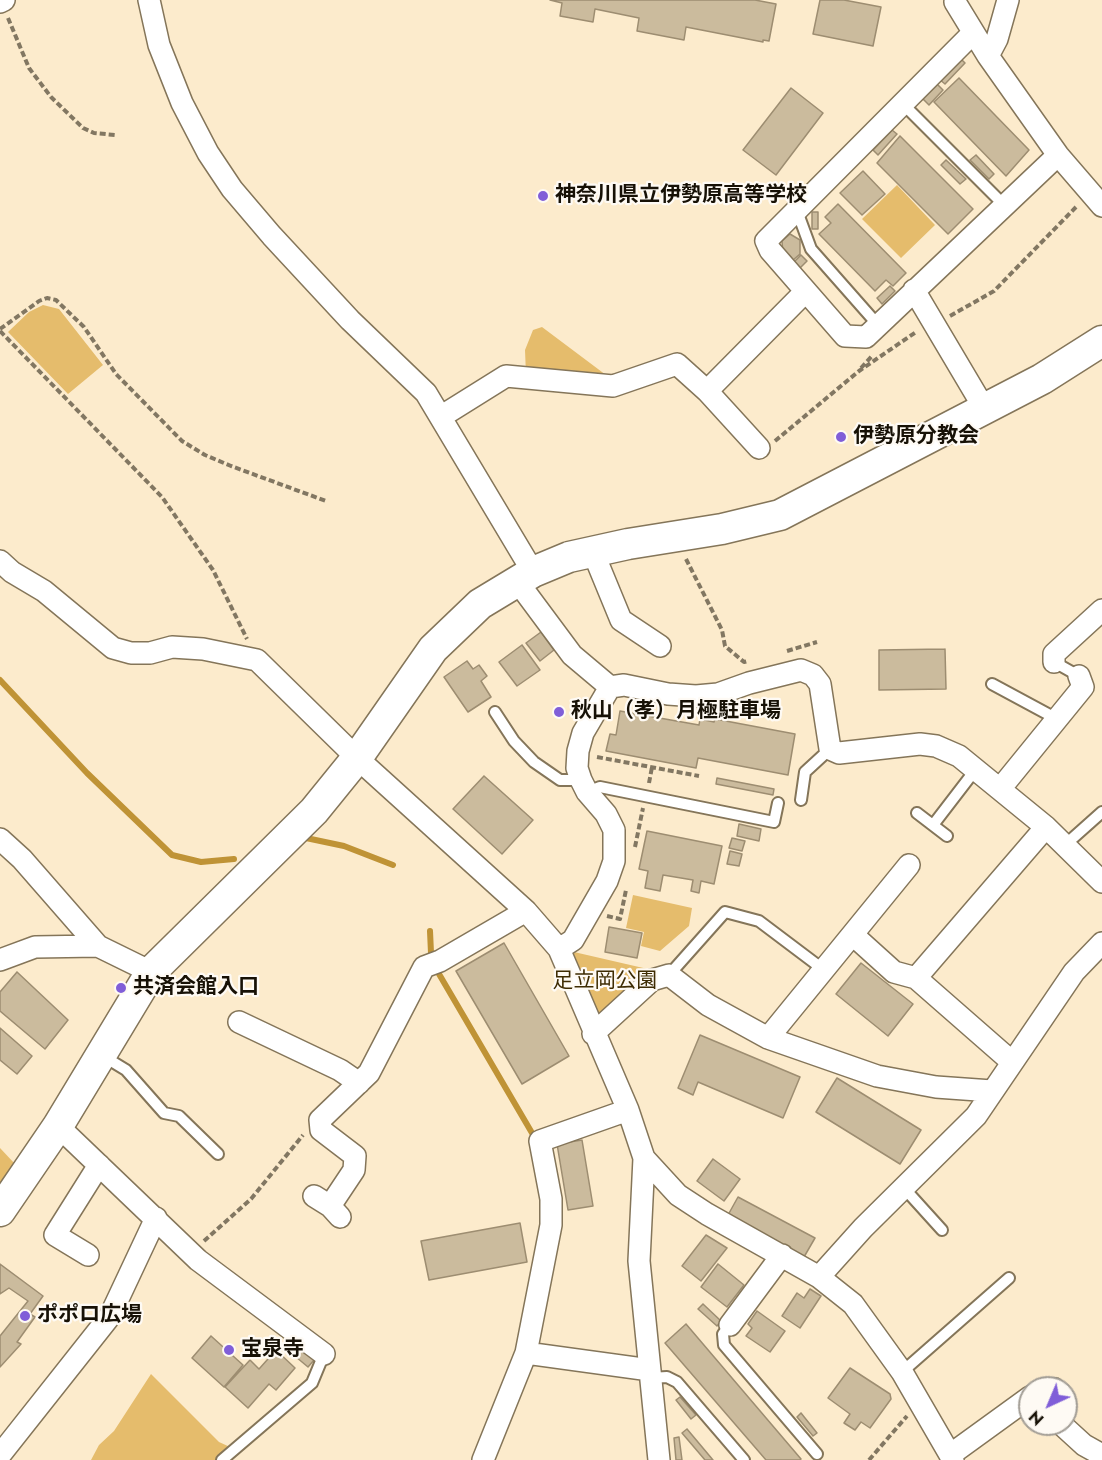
<!DOCTYPE html>
<html>
<head>
<meta charset="utf-8">
<style>
  body { margin:0 }
  #map { position:relative; width:1102px; height:1460px; overflow:hidden; background:#fcebcc; font-family:Jost,sans-serif }
  canvas { display:block }
  .north { position:absolute; left:1018px; top:1376px; width:60px; height:60px; box-sizing:border-box; background:#fefaf4; border:2px solid #a29d95; border-radius:50%; rotate:224deg; font-size:16px; font-weight:700; line-height:24px; text-align:center; color:#171106 }
  .north::after { content:''; display:block; margin:auto; width:21px; height:27px; background:#805ed8; clip-path:polygon(50% 0,100% 100%,50% 72%,0 100%) }
</style>
</head>
<body>
<div id="map">
<canvas width="1102" height="1460"></canvas>
<div class="north">N</div>
</div>
<script>
const g = document.querySelector('canvas').getContext('2d');
g.lineJoin = 'round';
function fill(path, color) { g.fillStyle = color; g.fill(path, 'evenodd'); }
const toPath = rows => new Path2D(rows.map(r => 'M' + r).join(''));
function trace(path, color, width, dash) { g.strokeStyle = color; g.lineWidth = width; g.lineCap = dash ? 'butt' : 'round'; g.setLineDash(dash || []); g.stroke(path); }
function drawText(font, color, halo, rows, align = 'center') {
  g.font = font + ' Jost,"Noto Sans JP",sans-serif'; g.lineWidth = 4.5; g.setLineDash([]); g.textBaseline = 'middle'; g.strokeStyle = halo; g.fillStyle = color; for (const [text, x, y, turn = 0] of rows) {
    g.save(); g.translate(x, y); g.rotate((+turn || 0) * Math.PI / 180); g.textAlign = isNaN(turn) ? turn : align; if (halo) g.strokeText(text, 0, 0); g.fillText(text, 0, 0); g.restore();
  }
}
fill(toPath([
  [897,185,935,225,901,258,862,219],
  [43,305,59,309,103,365,68,394,8,332,29,312],
  [542,327,614,381,526,375,525,350,533,330],
  [633,895,692,908,689,926,660,951,641,946,644,932,626,928],
  [574,952,652,970,604,1014,592,1012,570,954],
  [0,1148,15,1164,0,1186],
  [151,1374,219,1442,230,1447,216,1460,91,1460,99,1445,114,1431]
]), '#e5bc6c');
trace(toPath([
  [0,680,87,773,172,855,201,862,234,859],
  [306,838,344,846,393,865],
  [430,931,431,953],
  [439,974,532,1133]
]), '#bf9336', 6);
const building = toPath([
  [550,0,755,0,776,4,769,41,763,40,763,42,686,27,684,40,637,31,639,18,595,9,593,22,560,16,562,3,550,0],
  [820,0,844,0,881,7,873,46,813,34,820,0],
  [959,57,965,63,945,84,939,79,959,57],
  [959,78,1029,150,1006,176,934,102,959,78],
  [936,83,943,90,929,105,922,98,936,83],
  [791,88,823,113,776,175,743,150,791,88],
  [892,130,897,134,878,155,873,150,892,130],
  [900,136,973,209,948,234,877,163,900,136],
  [976,155,994,174,989,179,970,160,976,155],
  [946,160,966,179,960,184,941,165,946,160],
  [863,171,885,194,862,215,840,193,863,171],
  [838,204,906,273,893,286,886,280,875,291,819,234,831,223,825,217,838,204],
  [812,212,818,212,818,229,812,229,812,212],
  [790,234,800,240,800,254,792,261,783,254,782,241,790,234],
  [801,255,807,261,798,270,792,264,801,255],
  [890,286,895,291,882,304,877,298,890,286],
  [541,632,554,650,540,661,526,643,541,632],
  [522,645,540,670,517,686,499,662,522,645],
  [945,649,946,689,879,690,879,650,945,649],
  [467,661,473,669,479,665,487,676,481,681,491,697,468,712,444,677,467,661],
  [620,711,699,725,700,719,714,722,715,719,795,734,788,775,698,758,696,768,606,751,610,734,616,735,620,711],
  [484,776,533,820,502,854,453,809,484,776],
  [717,778,774,789,773,795,716,784,717,778],
  [739,824,761,829,759,841,737,836,739,824],
  [647,831,722,846,714,884,701,881,699,893,691,891,693,880,663,875,660,891,645,888,648,871,639,869,647,831],
  [732,838,745,841,742,851,729,848,732,838],
  [730,851,742,854,739,866,727,864,730,851],
  [609,927,642,933,637,958,605,952,609,927],
  [504,943,569,1056,522,1084,456,971,504,943],
  [861,963,913,1004,888,1036,836,994,861,963],
  [17,972,68,1020,45,1049,0,1011,0,992,17,972],
  [0,1028,32,1056,17,1074,0,1060,0,1028],
  [700,1035,800,1077,783,1118,698,1082,693,1095,678,1088,700,1035],
  [837,1078,921,1130,900,1164,816,1112,837,1078],
  [582,1140,593,1206,568,1210,557,1144,582,1140],
  [713,1159,740,1179,724,1201,697,1181,713,1159],
  [738,1197,815,1238,804,1257,728,1215,738,1197],
  [520,1223,527,1262,429,1280,421,1241,520,1223],
  [706,1235,727,1248,701,1281,682,1266,706,1235],
  [0,1264,43,1296,30,1314,35,1317,17,1342,21,1344,0,1367,0,1336,28,1301,9,1288,0,1294,0,1264],
  [718,1264,744,1285,727,1307,701,1287,718,1264],
  [810,1289,821,1296,800,1328,782,1316,797,1293,804,1298,810,1289],
  [703,1304,721,1321,717,1326,698,1309,703,1304],
  [757,1311,785,1331,770,1352,746,1336,752,1328,748,1324,757,1311],
  [686,1324,801,1459,800,1460,766,1460,665,1343,686,1324],
  [211,1336,243,1365,224,1387,192,1358,211,1336],
  [303,1349,315,1359,308,1367,296,1357,303,1349],
  [276,1350,295,1368,276,1390,269,1384,248,1408,225,1387,250,1360,259,1369,276,1350],
  [850,1368,890,1394,891,1399,870,1428,861,1422,855,1430,844,1423,850,1414,828,1398,850,1368],
  [680,1397,696,1415,691,1419,676,1400,680,1397],
  [801,1413,817,1433,813,1436,797,1417,801,1413],
  [687,1429,713,1460,705,1460,682,1433,687,1429],
  [679,1437,682,1460,676,1460,674,1438,679,1437]
]);
fill(building, '#cbbb9d');
trace(building, '#9d8d71', 1.5);
const lane = toPath([
  [904,105,1004,205],
  [797,211,811,249,878,325],
  [1054,662,1079,676],
  [992,684,1057,719],
  [495,712,514,741,534,762,560,780,581,780],
  [587,792,600,787,774,822,778,803],
  [801,800,805,772,830,749],
  [917,813,947,836],
  [933,825,976,769],
  [1065,845,1102,812],
  [669,975,725,912,759,921,824,970],
  [103,1056,126,1070,164,1113,179,1116,218,1154],
  [904,1188,942,1230],
  [730,1325,723,1334,724,1345,817,1454],
  [902,1372,1009,1278],
  [650,1378,667,1377,677,1382,744,1460],
  [1052,1388,1056,1384],
  [222,1460,312,1383,324,1354]
]);
const street = toPath([
  [149,0,159,45,182,103,208,153,232,189,272,236,350,320,426,393,533,572],
  [0,2,4,0],
  [955,2,988,56,1058,155,1102,206],
  [973,33,766,241,770,250,845,336,866,337,1058,155],
  [988,56,997,39,1008,0],
  [914,290,984,408],
  [707,391,805,292],
  [442,416,506,376,613,386,677,364,707,391,759,448],
  [593,552,621,620,660,646],
  [0,561,12,572,44,591,113,648,131,653,150,653,172,647,203,649,257,660,357,758,526,911,559,949,628,1110,644,1158,678,1195,707,1214,819,1277,853,1304,902,1372,953,1460],
  [517,581,572,655,610,687],
  [1054,662,1054,654,1102,610],
  [1000,789,1083,687,1079,676],
  [0,839,22,859,98,946],
  [853,935,894,972,916,978,1012,1062],
  [559,949,573,940,607,881,614,861,614,830,606,814,587,792,581,780,577,768,578,751,583,733,610,687,624,685,668,694,696,696,718,694,749,683,801,670,813,675,820,684,830,749,839,753,920,744,936,746,959,756,1046,827,1102,882],
  [0,960,35,947,98,946,151,972],
  [916,978,1046,827],
  [239,1022,340,1070,359,1083],
  [593,1034,652,980,669,975,708,1005,768,1038,877,1076,936,1087,992,1091],
  [768,1038,909,865],
  [58,1126,198,1260,324,1354],
  [644,1158,639,1261,659,1460],
  [314,1196,330,1206],
  [340,1217,330,1206,354,1170,355,1156,321,1130,320,1120,369,1073,424,967,440,961,526,911],
  [88,1255,55,1235,99,1165],
  [819,1277,863,1228,976,1116,1074,972,1102,943],
  [730,1325,782,1255],
  [526,1353,650,1370],
  [1061,1424,1084,1445,1102,1455],
  [0,1455,110,1316,156,1218],
  [950,1455,1030,1397],
  [483,1460,526,1353,551,1225,551,1199,540,1141,628,1110]
]);
const secondary = toPath([
  [0,1211,58,1126,151,972,314,811,357,758,433,649,480,604,533,572,569,557,628,544,722,529,780,515,1042,379,1102,341]
]);
trace(lane, '#847559', 14);
trace(street, '#847559', 24);
trace(secondary, '#847559', 33);
trace(toPath([
  [8,18,29,68,51,97,83,128,94,133,115,135],
  [950,316,994,291,1077,206],
  [0,329,39,301,47,298,56,300,84,327,116,374,182,441,205,455,231,466,326,501],
  [0,331,162,497,213,570,247,639],
  [861,368,872,356],
  [775,441,859,371,916,332],
  [686,559,722,630,725,646,744,662,748,661],
  [787,651,817,642],
  [597,757,699,776],
  [649,783,652,767],
  [635,847,643,808],
  [607,916,620,919,626,890],
  [204,1241,251,1199,303,1135],
  [869,1460,907,1416]
]), '#827762', 4, [6, 3]);
trace(lane, '#fff', 10);
trace(street, '#fff', 21);
trace(secondary, '#fff', 30);
for (const [x, y, r, color] of [
  [543,196,6,"#805ed8"],
  [841,437,6,"#805ed8"],
  [559,712,6,"#805ed8"],
  [121,988,6,"#805ed8"],
  [25,1316,6,"#805ed8"],
  [229,1350,6,"#805ed8"]
]) { const dot = new Path2D(); dot.arc(x, y, r, 0, 2 * Math.PI); g.fillStyle = color; g.fill(dot); trace(dot, '#fefaf4', 2); }
drawText('bold 21px', '#171106', '#fefaf4', [
  ["神奈川県立伊勢原高等学校",555,196],
  ["伊勢原分教会",853,437],
  ["秋山（孝）月極駐車場",571,712],
  ["共済会館入口",133,988],
  ["ポポロ広場",37,1316],
  ["宝泉寺",241,1350]
], 'left');
drawText('21px', '#3e2c03', '#fefaf4', [
  ["足立岡公園",605,982]
]);
</script>
</body>
</html>
